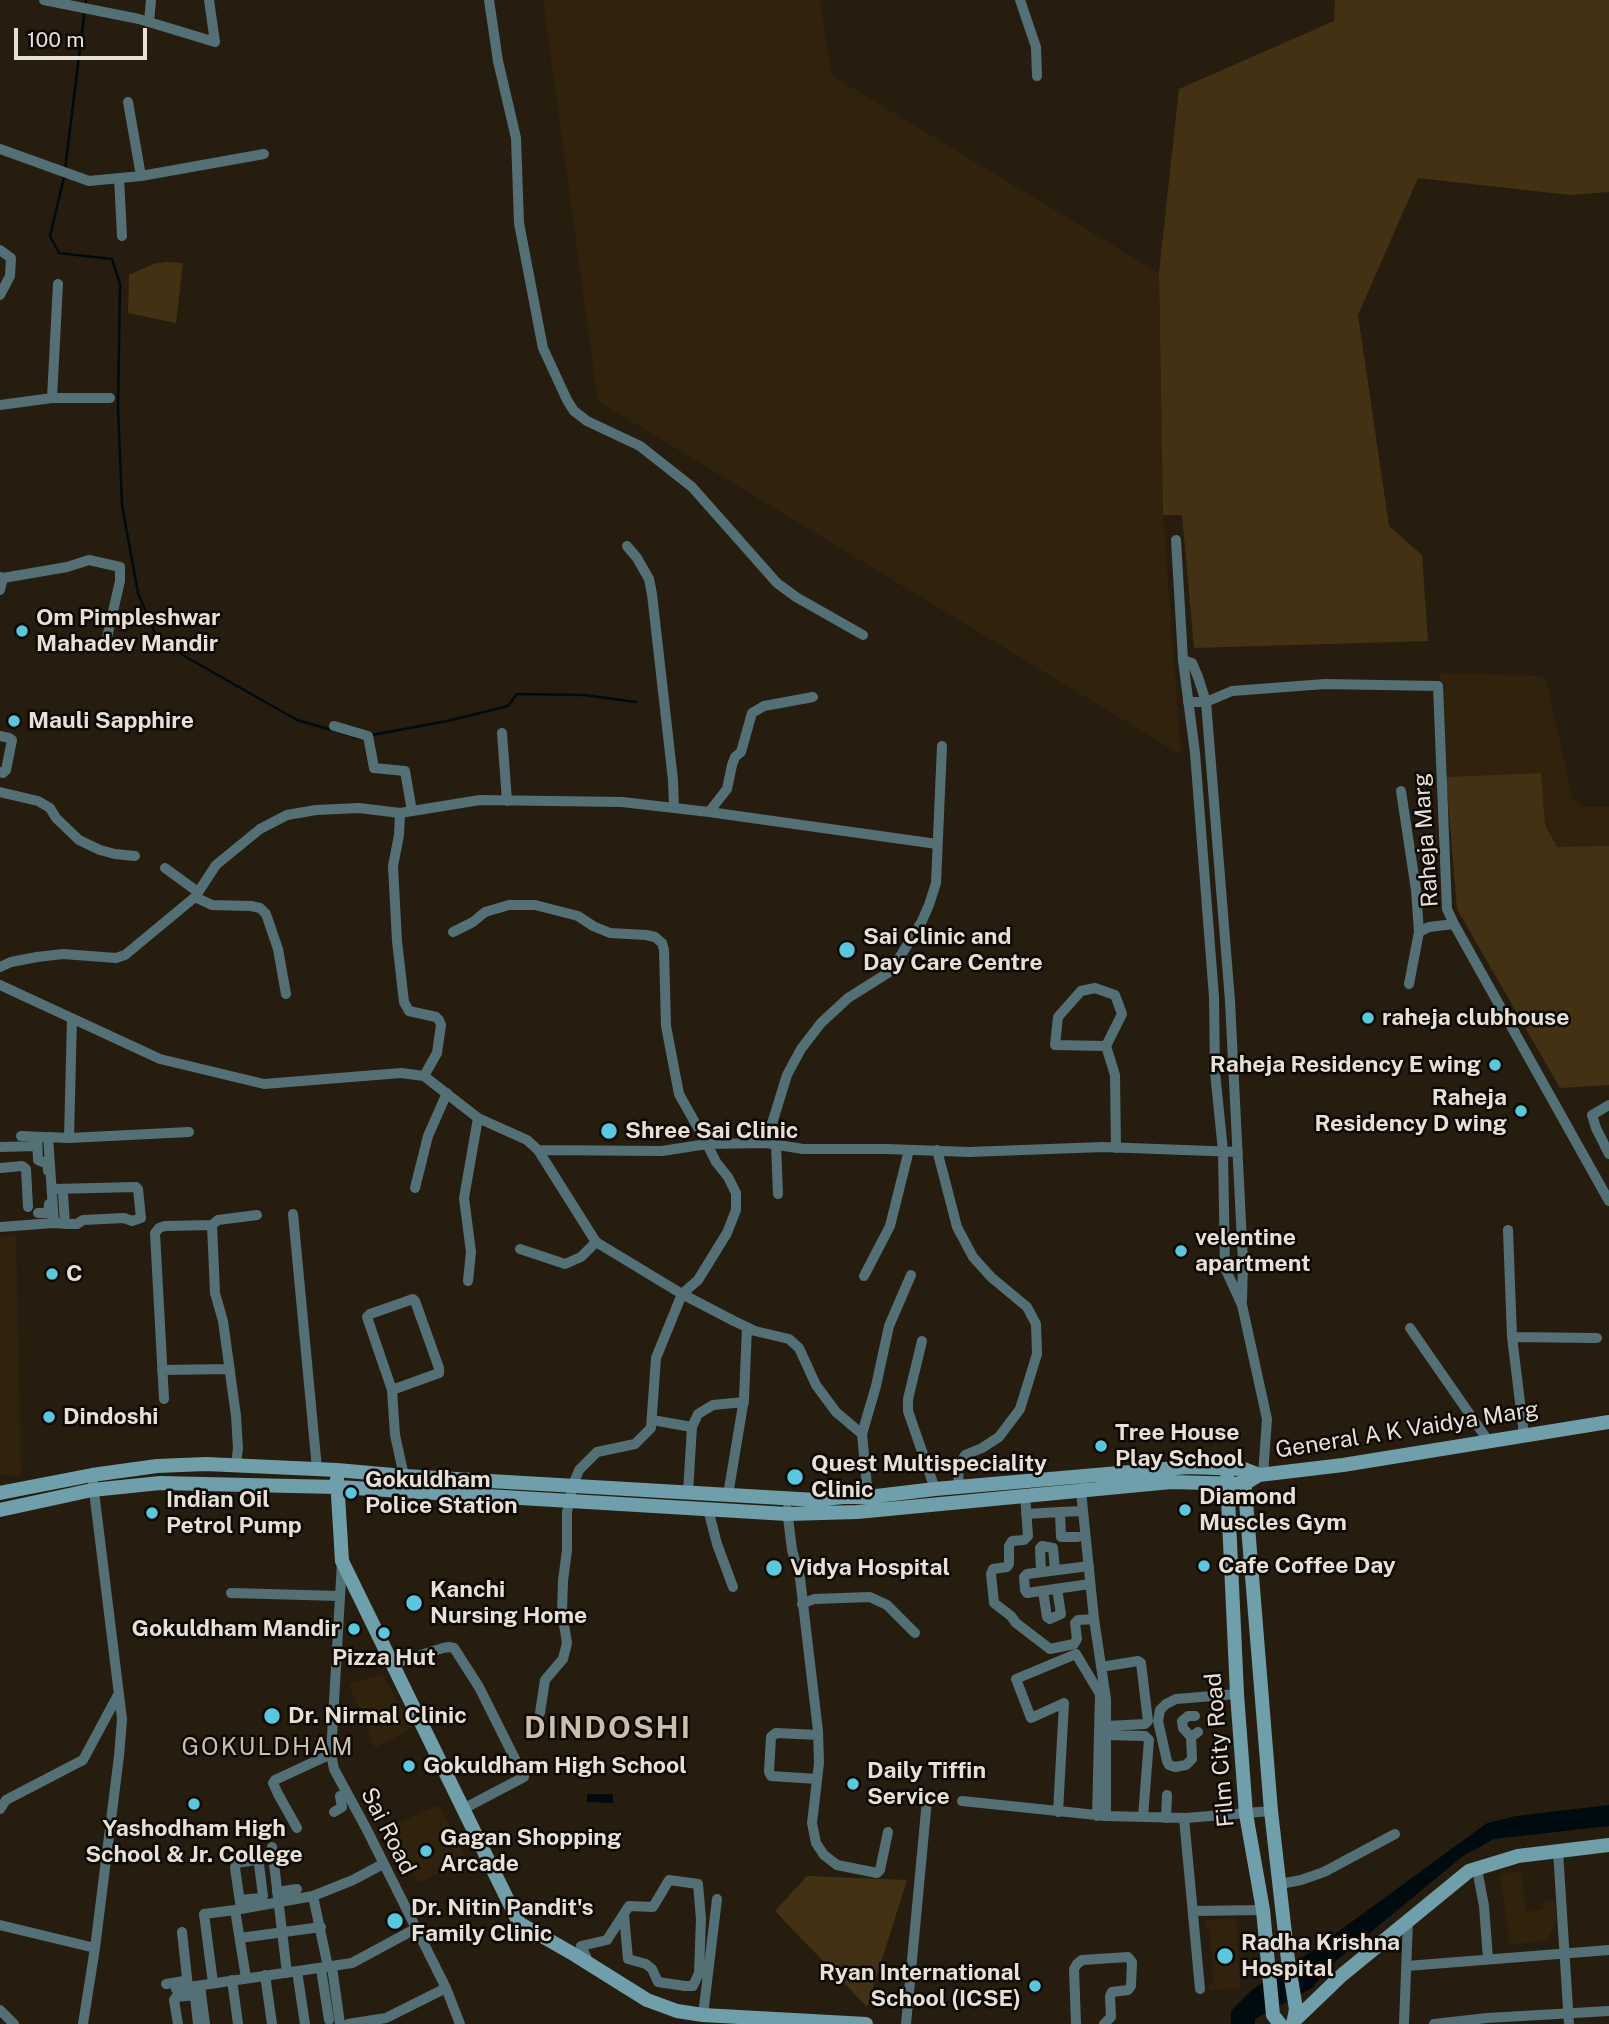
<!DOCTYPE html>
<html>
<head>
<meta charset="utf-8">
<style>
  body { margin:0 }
  #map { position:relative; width:1609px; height:2024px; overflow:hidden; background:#271d0f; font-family:"Public Sans",sans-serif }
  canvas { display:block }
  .scale { position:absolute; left:14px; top:28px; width:133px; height:32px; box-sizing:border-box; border:4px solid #e6e0d6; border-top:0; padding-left:9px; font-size:21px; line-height:24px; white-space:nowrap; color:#e6e0d6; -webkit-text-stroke:5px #0d0804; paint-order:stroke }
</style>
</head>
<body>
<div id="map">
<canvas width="1609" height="2024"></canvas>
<div class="scale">100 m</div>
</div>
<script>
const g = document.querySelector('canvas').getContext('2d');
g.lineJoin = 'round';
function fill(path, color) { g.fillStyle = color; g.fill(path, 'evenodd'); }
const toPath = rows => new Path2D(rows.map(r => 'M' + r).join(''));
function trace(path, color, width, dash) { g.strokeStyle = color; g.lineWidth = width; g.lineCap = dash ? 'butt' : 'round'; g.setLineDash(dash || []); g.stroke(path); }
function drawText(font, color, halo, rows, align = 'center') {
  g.font = font + ' "Public Sans",sans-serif'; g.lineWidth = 5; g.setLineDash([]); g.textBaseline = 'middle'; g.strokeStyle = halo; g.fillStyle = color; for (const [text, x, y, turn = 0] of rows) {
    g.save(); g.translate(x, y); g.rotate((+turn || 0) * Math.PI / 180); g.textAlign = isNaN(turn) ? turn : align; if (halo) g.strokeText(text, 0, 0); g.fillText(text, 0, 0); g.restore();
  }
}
fill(toPath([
  [543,0,820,0,831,75,1159,273,1163,515,1181,755,598,401],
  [1439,673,1539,676,1546,679,1573,800,1580,807,1609,807,1609,846,1557,848,1545,825,1541,773,1446,777],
  [16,1235,19,1368,21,1476,0,1475,0,1237],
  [382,1674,413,1728,375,1748,349,1684],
  [439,1805,467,1859,418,1883,389,1827],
  [1521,1871,1526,1912,1543,1909,1543,1901,1554,1900,1557,1920,1547,1940,1508,1945,1508,1928,1499,1874],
  [1236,1918,1240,1988,1209,1990,1209,1984,1213,1984,1210,1929,1206,1929,1205,1920]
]), '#30220d');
fill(toPath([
  [1335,0,1609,0,1609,192,1570,195,1418,178,1358,315,1389,526,1422,555,1428,641,1194,648,1182,515,1163,515,1159,273,1179,89,1334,21],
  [166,262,183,263,176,323,128,313,129,275,153,264],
  [1541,773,1545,825,1557,847,1609,846,1609,1085,1560,1088,1457,909,1446,777],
  [807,1876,907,1880,867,2007,775,1911]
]), '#433114');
fill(toPath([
  [587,1794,613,1794,613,1803,587,1802],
  [1609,1805,1609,1826,1494,1839,1463,1856,1331,1965,1312,1988,1255,2019,1255,2024,1231,2024,1231,2011,1253,1989,1309,1953,1487,1823,1516,1816]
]), '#000b0f');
trace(toPath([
  [65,170,86,0],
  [64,177,50,236,59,253,112,259,120,284,118,407,122,505,138,593,155,633,186,657,297,720,359,738],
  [372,735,447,721,508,706,517,694,584,695,636,702]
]), '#000b0f', 2.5);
trace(toPath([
  [44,0,139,19,215,42,209,0],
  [489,0,498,61,516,138,519,223,540,333,543,348,567,400,574,411,587,421,640,446,692,487,777,583,796,597,863,635],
  [1020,0,1036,47,1037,76],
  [149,22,151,0],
  [128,102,141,176],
  [0,149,89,181,141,176,264,154],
  [119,178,122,236],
  [0,250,11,258,10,276,0,295],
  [52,398,58,284],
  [0,405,52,398,110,398],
  [1176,540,1183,660,1195,753,1214,997,1215,1072,1223,1151,1225,1268,1242,1305,1267,1419,1263,1475],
  [627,546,637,558,649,579,652,594,673,780,674,808],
  [0,577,3,578,67,567,89,560,120,567,120,581,105,646],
  [0,590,3,578],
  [1183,660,1192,663,1198,677,1206,702,1230,1001,1243,1262,1242,1301],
  [1188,702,1206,702,1232,691,1325,684,1438,686,1447,909,1454,924,1609,1201],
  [334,726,368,736,374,768,405,771,412,811],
  [502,733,507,801],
  [0,736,9,738,12,740,6,770,3,773,0,772],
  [1401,791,1416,890,1419,932],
  [0,792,38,801,50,808,56,818,79,840,100,850,115,854,135,856],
  [709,812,727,789,732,765,735,757,741,752,752,713,764,706,813,697],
  [400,813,399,835,393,866,397,941,404,1002,409,1011,436,1017,439,1020,441,1025,437,1053,424,1076],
  [165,868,198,892],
  [195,897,212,905,251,906,260,908,266,914,278,949,286,994],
  [453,932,473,922,485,912,509,905,535,905,578,916,593,926,610,933,646,935,655,937,662,943,664,950,666,1026,679,1094,707,1144,716,1162,728,1177,736,1193,736,1210,727,1233,698,1280,682,1294,656,1358,651,1428,635,1444,597,1452,579,1470,573,1485,567,1512,567,1550,563,1581,562,1612,567,1643,563,1659,545,1680,540,1713],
  [0,967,11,962,37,957,63,954,116,958,125,955,195,897,216,865,260,829,287,815,316,810,359,808,400,813,480,800,622,802,709,812,937,844],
  [1409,984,1419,932,1429,927,1454,924],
  [0,985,160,1059,264,1084,401,1073,424,1076,478,1118,527,1140,538,1150,596,1242,682,1294,734,1321,755,1331,789,1339,799,1348,816,1385,836,1412,862,1434],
  [1106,1046,1122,1014,1115,995,1095,988,1081,991,1058,1017,1055,1045,1106,1046,1115,1075,1116,1148],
  [1609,1105,1592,1115,1596,1128,1609,1154],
  [21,1136,44,1137],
  [37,1137,38,1160,48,1164,48,1171],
  [69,1138,72,1018],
  [766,1143,787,1075,801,1049,821,1023,848,998,891,971,921,923,929,905,936,883,942,746],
  [776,1144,778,1194],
  [0,1147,37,1146],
  [538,1150,662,1151,707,1144,766,1143,803,1149,887,1149,969,1152,1103,1147,1238,1152],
  [937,1150,957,1227,973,1257,991,1277,1027,1307,1036,1324,1037,1354,1020,1409,999,1437,982,1448,965,1455,958,1468,959,1488],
  [0,1168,22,1166,26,1169,28,1207],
  [415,1188,428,1136,447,1093],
  [53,1189,136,1187,138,1189,141,1218,132,1221,124,1218,83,1220,77,1224,68,1224,54,1223],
  [63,1194,65,1224],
  [38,1213,48,1213,49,1204],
  [293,1214,317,1469],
  [0,1227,54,1223,48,1137,69,1138,189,1132],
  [1508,1230,1512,1337,1524,1435],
  [520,1249,565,1264,581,1257,596,1242],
  [864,1276,890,1226,909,1150],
  [468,1281,471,1252,464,1198,478,1118],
  [1410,1328,1489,1442],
  [1512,1337,1597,1338],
  [922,1341,908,1399,908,1411,935,1489],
  [162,1370,230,1369],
  [392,1390,439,1373,439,1368,415,1301,413,1299,370,1314,367,1317,392,1390,395,1435,404,1476],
  [164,1399,155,1233,159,1228,165,1226,212,1225],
  [652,1420,692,1427],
  [236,1464,238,1448,236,1416,223,1321,215,1293,212,1225,218,1220,257,1215],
  [1081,1491,1094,1619,1106,1699,1106,1816],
  [688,1492,692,1427,698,1414,713,1405,744,1402],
  [728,1495,744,1399,747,1327],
  [1025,1495,1028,1536,1024,1540,1012,1541,1009,1546,1009,1564,1007,1567,993,1569,991,1574,994,1603,1011,1616,1016,1623,1050,1649,1074,1644,1077,1639,1075,1623,1078,1620,1094,1619],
  [868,1497,862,1434,876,1386,889,1326,911,1275],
  [708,1509,717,1544,733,1587],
  [787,1509,792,1550,800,1578,818,1731,819,1763,812,1823,816,1843,824,1855,837,1865,877,1873,880,1870,888,1832],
  [1060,1512,1083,1511],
  [1026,1514,1060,1512,1061,1537,1078,1537],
  [342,1562,331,1754,334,1769,366,1828,446,1988,460,2024],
  [1089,1566,1027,1574,1024,1577,1025,1590,1027,1593,1090,1584],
  [1041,1572,1040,1548,1042,1546,1053,1548,1055,1570],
  [1043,1591,1047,1617,1050,1619,1061,1614,1057,1589],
  [231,1593,340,1596],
  [802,1604,814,1599,870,1597,887,1605,915,1633],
  [392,1664,443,1648,449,1647,454,1648,479,1687,524,1777,463,1809],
  [1101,1667,1138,1661,1141,1663,1148,1721,1145,1724,1107,1726],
  [1198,1732,1191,1737,1192,1759,1186,1765,1175,1767,1169,1765,1167,1761,1158,1721,1160,1710,1166,1704,1176,1699,1237,1694],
  [1107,1735,1145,1736,1149,1740,1143,1817],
  [1191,1737,1183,1728,1182,1721,1188,1716,1195,1716],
  [817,1779,771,1776,769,1772,771,1737,776,1733,818,1735],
  [962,1801,1106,1816,1186,1818,1271,1811],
  [0,1809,6,1800,83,1760,119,1693],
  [334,1812,342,1807,340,1796,347,1793],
  [1058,1812,1064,1703,1031,1718,1016,1679,1076,1654,1100,1694,1097,1816],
  [1166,1818,1167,1795],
  [1184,1818,1200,1989],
  [297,1828,278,1794,273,1783,275,1780,331,1754],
  [272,1847,287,1973],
  [1558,1851,1569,2024],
  [1477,1869,1484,1906,1488,1959],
  [1280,1884,1301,1880,1324,1872,1395,1834],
  [277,1892,297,1889],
  [313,1896,328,1967],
  [240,1900,261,1898,263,1896,259,1864,256,1860,236,1863,235,1868,241,1909],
  [1193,1911,1263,1910],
  [0,1925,95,1948],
  [182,1932,188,1987],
  [240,1938,321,1927],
  [589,1963,581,1946,607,1940,629,1906,653,1907,669,1880,698,1884,701,1919,699,1973,693,1986,685,1986,658,1982,652,1969,646,1964,628,1959,624,1915],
  [1407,1966,1609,1950],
  [332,1967,340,2024],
  [321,1969,329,2020],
  [297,1971,305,2024],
  [265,1975,272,2024],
  [246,1978,235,1910,313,1896,353,1880,383,1864],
  [232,1980,238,2024],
  [213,1983,204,1914,235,1910],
  [166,1984,184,1981],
  [200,1986,205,2024],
  [176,1989,352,1963,415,1929],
  [195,1997,198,2024],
  [0,2010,14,2024],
  [703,2015,717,1899],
  [83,2024,95,1948,119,1756,122,1719,92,1475],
  [178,2024,174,2000,176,1997,195,1995],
  [348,2024,386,2018,446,1988],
  [906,2024,927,1800],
  [1076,2024,1074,1969,1077,1964,1082,1960,1128,1957,1132,1962,1131,1986,1128,1990,1112,1992,1110,1996,1111,2017,1104,2024],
  [1404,2024,1408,1921],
  [1434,2024,1487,2018,1609,2011]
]), '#537077', 10);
trace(toPath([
  [1227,1477,1237,1694,1246,1814,1263,1910,1273,2015,1280,2024],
  [1244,1477,1271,1811,1288,1960,1296,2009,1293,2024],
  [337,1479,342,1561,519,1923,575,1955,647,2000,677,2011,703,2015,866,2024],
  [0,1493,92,1475,157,1466,206,1464,337,1470,404,1476,816,1500,843,1497,868,1497,935,1489,1188,1467,1244,1469,1259,1475],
  [0,1510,92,1490,160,1483,337,1487,787,1514,857,1512,1171,1482,1244,1484,1259,1475,1343,1465,1609,1422],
  [1293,2022,1342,1975,1469,1871,1518,1856,1609,1845]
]), '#6f9faa', 14);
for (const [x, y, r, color] of [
  [22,631,7,"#56c9e0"],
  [14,721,7,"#56c9e0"],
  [847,950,9,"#56c9e0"],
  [1368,1018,7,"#56c9e0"],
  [1495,1065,7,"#56c9e0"],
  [1521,1111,7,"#56c9e0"],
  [609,1131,9,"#56c9e0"],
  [1181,1251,7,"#56c9e0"],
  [52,1274,7,"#56c9e0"],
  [49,1417,7,"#56c9e0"],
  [1101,1446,7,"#56c9e0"],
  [795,1477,9,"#56c9e0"],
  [351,1493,7,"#56c9e0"],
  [1185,1510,7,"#56c9e0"],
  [152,1513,7,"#56c9e0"],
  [1204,1566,7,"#56c9e0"],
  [774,1568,9,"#56c9e0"],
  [414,1603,9,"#56c9e0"],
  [354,1629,7,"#56c9e0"],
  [384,1633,7,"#56c9e0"],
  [272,1716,9,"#56c9e0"],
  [409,1766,7,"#56c9e0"],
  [853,1784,7,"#56c9e0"],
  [194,1804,7,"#56c9e0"],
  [426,1851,7,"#56c9e0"],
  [395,1921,9,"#56c9e0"],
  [1225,1956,9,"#56c9e0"],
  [1035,1986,7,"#56c9e0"]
]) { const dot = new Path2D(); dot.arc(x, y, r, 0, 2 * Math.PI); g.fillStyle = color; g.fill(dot); trace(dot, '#0d0804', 2.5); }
drawText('bold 23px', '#e6e0d6', '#0d0804', [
  ["Om Pimpleshwar",36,618],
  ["Mahadev Mandir",36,644],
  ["Mauli Sapphire",28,721],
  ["Sai Clinic and",863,937],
  ["Day Care Centre",863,963],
  ["raheja clubhouse",1382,1018],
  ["Raheja Residency E wing",1481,1065,"right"],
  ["Raheja",1507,1098,"right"],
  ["Residency D wing",1507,1124,"right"],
  ["Shree Sai Clinic",625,1131],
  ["velentine",1195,1238],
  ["apartment",1195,1264],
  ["C",66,1274],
  ["Dindoshi",63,1417],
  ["Tree House",1115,1433],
  ["Play School",1115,1459],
  ["Quest Multispeciality",811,1464],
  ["Clinic",811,1490],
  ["Gokuldham",365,1480],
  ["Police Station",365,1506],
  ["Diamond",1199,1497],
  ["Muscles Gym",1199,1523],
  ["Indian Oil",166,1500],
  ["Petrol Pump",166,1526],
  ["Cafe Coffee Day",1218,1566],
  ["Vidya Hospital",790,1568],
  ["Kanchi",430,1590],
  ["Nursing Home",430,1616],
  ["Gokuldham Mandir",340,1629,"right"],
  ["Pizza Hut",384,1658,"center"],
  ["Dr. Nirmal Clinic",288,1716],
  ["Gokuldham High School",423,1766],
  ["Daily Tiffin",867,1771],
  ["Service",867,1797],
  ["Yashodham High",194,1829,"center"],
  ["School & Jr. College",194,1855,"center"],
  ["Gagan Shopping",440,1838],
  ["Arcade",440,1864],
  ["Dr. Nitin Pandit's",411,1908],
  ["Family Clinic",411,1934],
  ["Radha Krishna",1241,1943],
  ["Hospital",1241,1969],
  ["Ryan International",1021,1973,"right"],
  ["School (ICSE)",1021,1999,"right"]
], 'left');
drawText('23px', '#e6e0d6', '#0d0804', [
  ["Raheja Marg",1426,840,-94],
  ["General A K Vaidya Marg",1407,1430,-9],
  ["Film City Road",1220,1750,-95],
  ["Sai Road",388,1831,63]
]);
g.letterSpacing = '2px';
drawText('24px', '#cbbfac', '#0d0804', [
  ["GOKULDHAM",268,1748]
]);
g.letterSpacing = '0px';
g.letterSpacing = '2px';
drawText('bold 30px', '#cbbfac', '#0d0804', [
  ["DINDOSHI",608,1729]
]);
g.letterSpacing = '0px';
</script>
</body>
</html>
